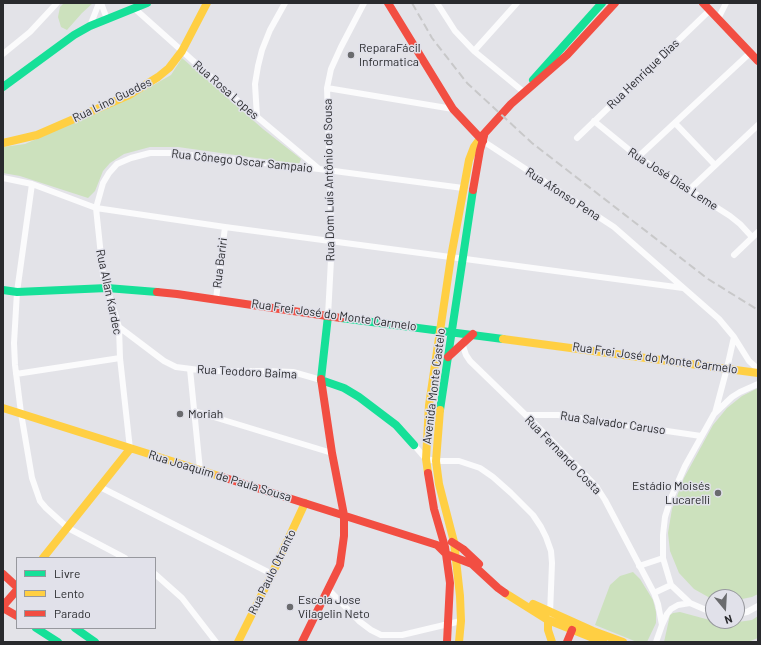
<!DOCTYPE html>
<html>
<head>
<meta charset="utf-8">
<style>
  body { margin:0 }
  #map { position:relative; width:761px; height:645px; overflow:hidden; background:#e3e3e8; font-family:Barlow,sans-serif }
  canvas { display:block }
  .frame { position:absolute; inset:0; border:4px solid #292a2d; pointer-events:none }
  .legend { position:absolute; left:16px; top:557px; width:140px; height:72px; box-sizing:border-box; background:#e1e1ea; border:1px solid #97989e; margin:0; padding:5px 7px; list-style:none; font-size:12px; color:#292a2d }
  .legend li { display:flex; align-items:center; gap:8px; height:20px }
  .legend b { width:20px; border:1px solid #97989e }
  .north { position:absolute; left:705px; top:589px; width:40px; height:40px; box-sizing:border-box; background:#e1e1ea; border:1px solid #97989e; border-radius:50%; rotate:162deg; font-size:11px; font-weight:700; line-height:16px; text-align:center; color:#292a2d }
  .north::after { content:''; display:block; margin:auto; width:14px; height:18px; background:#6a6b6e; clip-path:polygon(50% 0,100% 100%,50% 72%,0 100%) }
</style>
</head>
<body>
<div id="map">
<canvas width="761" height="645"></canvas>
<div class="frame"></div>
<ul class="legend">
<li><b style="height:5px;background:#16e098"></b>Livre</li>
<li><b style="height:5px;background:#ffcf43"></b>Lento</li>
<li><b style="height:5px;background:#f24e42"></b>Parado</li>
</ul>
<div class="north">N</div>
</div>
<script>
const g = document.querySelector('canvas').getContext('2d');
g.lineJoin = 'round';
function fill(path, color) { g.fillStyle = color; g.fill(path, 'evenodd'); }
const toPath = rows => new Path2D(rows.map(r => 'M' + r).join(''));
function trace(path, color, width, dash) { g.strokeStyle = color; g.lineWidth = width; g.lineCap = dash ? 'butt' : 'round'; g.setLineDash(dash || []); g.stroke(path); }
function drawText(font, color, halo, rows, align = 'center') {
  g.font = font + ' Barlow,sans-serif'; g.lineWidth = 3; g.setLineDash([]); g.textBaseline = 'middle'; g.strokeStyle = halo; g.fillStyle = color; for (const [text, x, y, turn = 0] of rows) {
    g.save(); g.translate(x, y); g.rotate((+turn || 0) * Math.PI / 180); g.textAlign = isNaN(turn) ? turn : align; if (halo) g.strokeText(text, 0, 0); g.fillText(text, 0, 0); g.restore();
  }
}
fill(toPath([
  [64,3,93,3,82,13,67,30,61,27,58,17,60,7],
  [182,58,263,129,301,159,299,164,178,147,150,147,124,154,110,163,103,171,95,191,88,198,20,176,3,173,3,147,25,144,136,95,171,75],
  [758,388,758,594,752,597,737,600,737,597,710,598,694,589,679,573,670,551,668,533,672,509,684,478,713,425,727,408,742,396],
  [633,572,640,579,653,600,656,612,656,623,647,642,637,642,595,625,610,585,620,576],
  [680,612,717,622,738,622,752,620,758,616,758,638,748,642,664,642,670,615,673,613]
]), '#cce1bd');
trace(toPath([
  [101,3,107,19],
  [437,3,455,31,474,51,525,93],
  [134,8,237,100,318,168],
  [718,19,726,3],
  [90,26,99,3],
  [474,51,517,3],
  [3,54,30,32,57,3],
  [327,88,453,109],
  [257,117,255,84,258,66,262,50,270,30,285,3],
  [594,121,638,157,730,216,740,224,752,237],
  [675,123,715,165],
  [577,138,710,10],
  [483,141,614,227,719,319,734,337,749,361,758,369],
  [638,157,750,53],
  [3,178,32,184,96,208,225,227,683,288],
  [32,184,17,292,14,343,15,365,21,413,32,478,40,501,46,508,68,528,125,558],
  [689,190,758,125],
  [734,255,758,232],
  [216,299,225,227],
  [328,316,332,241,327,88,331,69,341,47,364,3],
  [119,327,164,361,176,367,207,371,266,371,293,372,321,380],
  [462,343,466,355,470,361,537,426,596,486,605,500,654,593,658,604,662,625],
  [190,369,200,470],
  [16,374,120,358],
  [194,411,332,453],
  [715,413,727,368,734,337],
  [526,415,558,415,701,436],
  [414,445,426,459,436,461,459,461,480,468,493,477,511,493,533,515,541,527,546,537,551,551,552,563,550,614],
  [130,449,120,358,119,327,103,275,96,208,103,183,109,173,117,164,131,158,150,153,172,153,319,169,463,188],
  [100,487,272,574],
  [639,566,663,558],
  [155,574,182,598,216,642],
  [329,590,359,621,371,630,381,635,402,635,461,621],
  [654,593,671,585],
  [713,613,690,603,671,585,663,558,663,535,665,517,671,498,685,466,714,414,732,397,740,392,758,384],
  [737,614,747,612,758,606],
  [656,642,662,625,667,614,671,609,678,605,690,603]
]), '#fbfbfc', 6);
trace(toPath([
  [533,80,602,3],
  [3,87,74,35,90,26,147,3],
  [3,290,17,292,107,288,157,292],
  [341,318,503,339],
  [321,379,328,316],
  [321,380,344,388,359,397,396,425,414,445],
  [440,410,473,190],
  [36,628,58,642],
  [75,628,95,642]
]), '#16e098', 8);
trace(toPath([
  [3,143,37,135,129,95,158,77,169,68,182,51,207,3],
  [503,339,758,373],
  [3,408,219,476],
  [440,410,436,461,439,484,454,542,460,596,461,621,459,642],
  [428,473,426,459,429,405,451,257,469,160,474,147,483,135],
  [43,558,130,449],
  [505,593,548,620,603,642],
  [533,604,593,631,623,642],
  [548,620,548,630,552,642],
  [238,642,272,574,305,503]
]), '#ffcf43', 8);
trace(toPath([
  [388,3,453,109,483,141],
  [703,3,758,61],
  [483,135,511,104,567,55,615,3],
  [473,190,480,150,484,136],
  [157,292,177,294,341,318],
  [448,357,473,334],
  [428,473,434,509,445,547,450,583,447,642],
  [219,476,437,545,446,554,472,564,498,588,505,593],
  [452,542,463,549,479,564],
  [3,574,17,587],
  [3,606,17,590],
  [3,608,17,616],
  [302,642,340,565,344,536,344,515,332,453,321,379],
  [567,642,572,630]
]), '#f24e42', 8);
trace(toPath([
  [412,3,432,38,467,83,532,143,708,279,758,310]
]), '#c8c8c9', 2, [8, 4]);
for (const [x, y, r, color] of [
  [351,55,4,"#6a6b6e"],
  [180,414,4,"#6a6b6e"],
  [718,493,4,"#6a6b6e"],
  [290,607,4,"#6a6b6e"]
]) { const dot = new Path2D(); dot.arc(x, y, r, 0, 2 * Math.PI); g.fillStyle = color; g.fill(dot); trace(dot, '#e1e1ea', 1.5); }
drawText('12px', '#292a2d', '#e1e1ea', [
  ["ReparaFácil",359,48],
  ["Informatica",359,62],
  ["Moriah",188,414],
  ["Estádio Moisés",710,486,"right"],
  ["Lucarelli",710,500,"right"],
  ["Escola Jose",298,600],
  ["Vilagelin Neto",298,614]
], 'left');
drawText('12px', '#292a2d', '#e1e1ea', [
  ["Rua Henrique Dias",643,74,-44],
  ["Rua Rosa Lopes",226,90,41],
  ["Rua Lino Guedes",112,100,-26],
  ["Rua Cônego Oscar Sampaio",242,161,6],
  ["Rua José Dias Leme",673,179,33],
  ["Rua Dom Luís Antônio de Sousa",329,180,-91],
  ["Rua Afonso Pena",563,194,33],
  ["Rua Bariri",220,263,-83],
  ["Rua Allan Kardec",109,292,78],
  ["Rua Frei José do Monte Carmelo",334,315,8],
  ["Rua Frei José do Monte Carmelo",655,358,8],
  ["Rua Teodoro Baima",247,372,3],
  ["Avenida Monte Castelo",434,386,-83],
  ["Rua Salvador Caruso",613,423,8],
  ["Rua Fernando Costa",563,455,46],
  ["Rua Joaquim de Paula Sousa",220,476,17],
  ["Rua Paulo Otranto",272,572,-64]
]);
</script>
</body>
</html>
